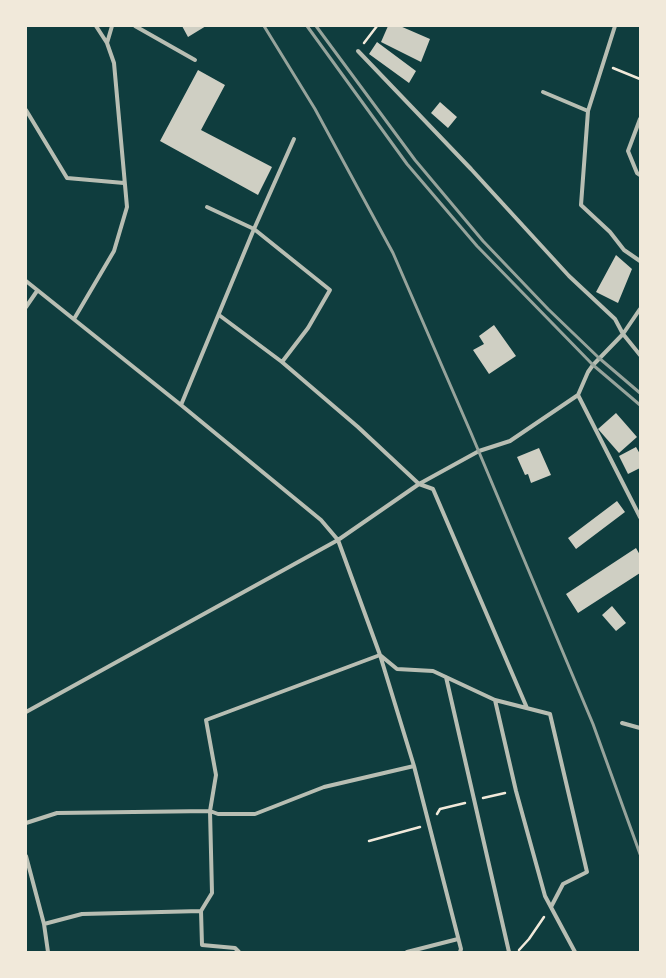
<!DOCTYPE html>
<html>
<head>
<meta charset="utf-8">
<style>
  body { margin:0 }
  #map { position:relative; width:666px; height:978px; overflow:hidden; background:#0f3d3e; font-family:"PT Sans Narrow",sans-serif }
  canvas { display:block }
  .frame { position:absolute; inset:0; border:27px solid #f1e9da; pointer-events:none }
</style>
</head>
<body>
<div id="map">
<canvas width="666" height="978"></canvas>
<div class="frame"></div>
</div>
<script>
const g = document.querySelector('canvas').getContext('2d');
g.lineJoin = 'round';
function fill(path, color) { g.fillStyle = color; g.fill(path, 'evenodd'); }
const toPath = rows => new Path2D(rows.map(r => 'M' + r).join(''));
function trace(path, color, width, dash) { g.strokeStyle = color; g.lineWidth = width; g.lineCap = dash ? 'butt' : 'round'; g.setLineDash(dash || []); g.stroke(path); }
fill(toPath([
  [182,26,206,26,188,37],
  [388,26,400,26,430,39,421,62,381,42],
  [377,42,416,71,409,83,369,54],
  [198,70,225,85,201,130,272,167,258,195,160,141],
  [440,102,457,117,448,128,431,113],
  [616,255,632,269,618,303,596,292],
  [494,325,516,356,489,374,473,350,484,344,479,336],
  [616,413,637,437,619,453,598,429],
  [636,447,640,454,640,468,628,474,619,456],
  [539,448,551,475,531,483,528,474,525,475,517,457],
  [617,501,625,512,576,549,568,538],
  [636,548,640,555,640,573,578,613,566,594],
  [612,606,626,623,616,631,602,615]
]), '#cfcfc3');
trace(toPath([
  [364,43,377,26],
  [613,68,640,79],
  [483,798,505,793],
  [437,814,440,809,465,803],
  [369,841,420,827],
  [519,950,529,939,544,917]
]), '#f1e9da', 2.5);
trace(toPath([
  [96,26,107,43],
  [135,26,195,60],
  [358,51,471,169,569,276,615,319,623,334,640,355],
  [543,92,588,111,615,26],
  [26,110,67,178,124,183],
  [588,111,581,205,610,232,624,250,640,261],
  [640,119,628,151,637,173,640,175],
  [207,207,254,229,330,290,308,328,282,362,358,427,419,484,433,489,527,708],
  [26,281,181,405,321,520,338,540,380,655,414,766,461,949,460,952],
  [26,307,37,291],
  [219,315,282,362],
  [74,319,114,251,127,207,114,63,107,43,112,26],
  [578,395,640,517],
  [181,405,254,229,294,139],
  [380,655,397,669,433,671,495,700,550,714,587,872,563,884,551,907],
  [446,677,509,952],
  [495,700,516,791,545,896,575,952],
  [26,712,338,540,419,484,479,451,510,441,578,395,588,372,593,365,623,334,640,309],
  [622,723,640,728],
  [26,823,57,813,210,811,218,814,255,814,324,787,414,766],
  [26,856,44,924,48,952],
  [201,911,202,945,235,948,239,952],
  [44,924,82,914,201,911,212,893,210,811,216,775,206,720,380,655],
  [407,952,458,939]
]), '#b8beb3', 4);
trace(toPath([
  [264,26,315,109,393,253,471,433,593,724,640,854],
  [307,26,407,164,477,246,593,365,640,405],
  [316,26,415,160,483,241,548,309,599,358,640,393]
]), '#97a49c', 3);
</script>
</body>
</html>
